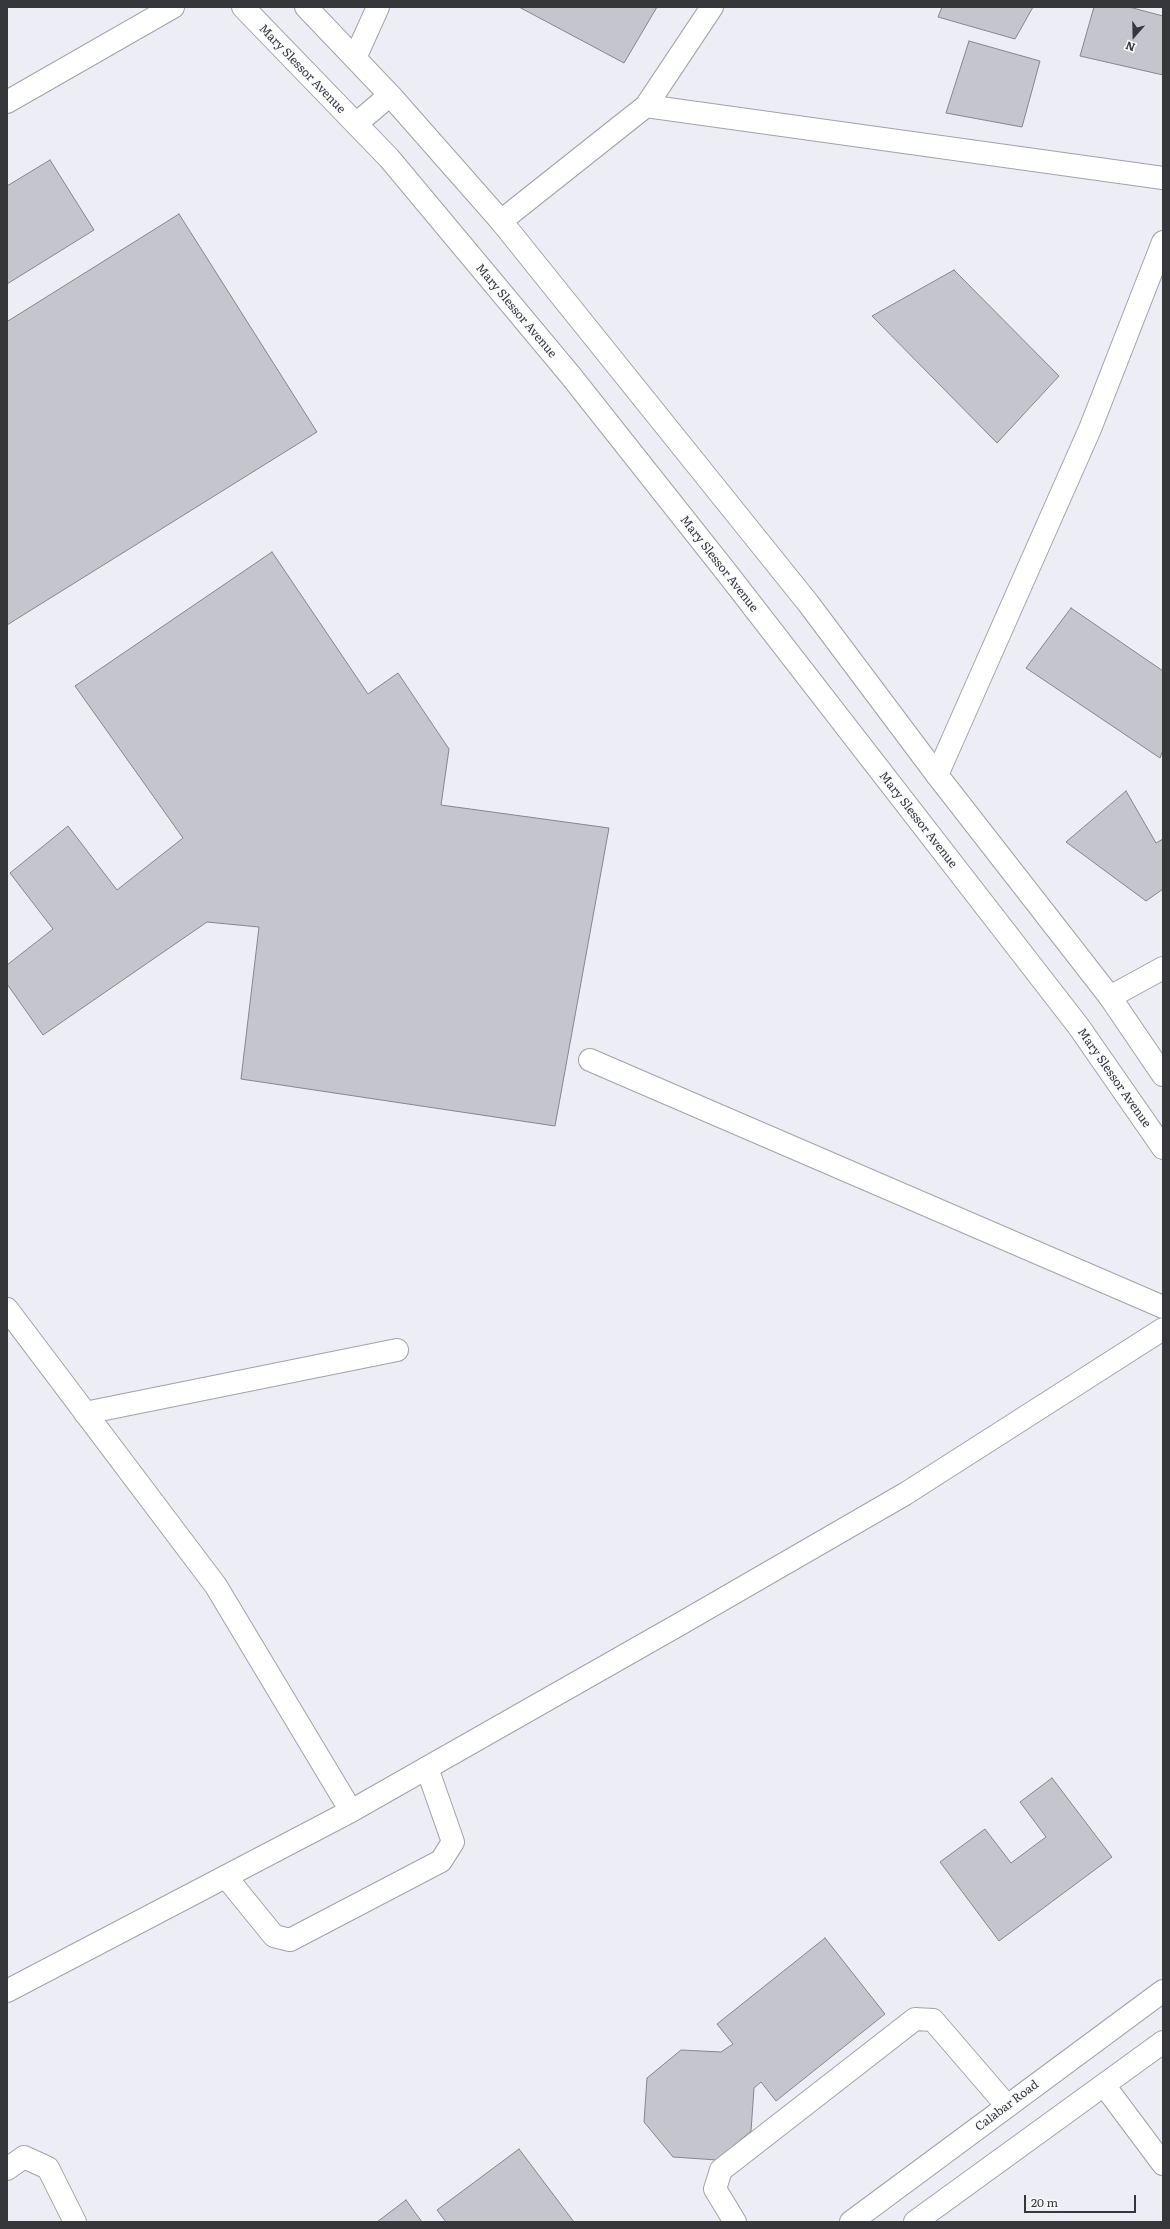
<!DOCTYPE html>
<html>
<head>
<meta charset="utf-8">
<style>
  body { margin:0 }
  #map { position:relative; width:1170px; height:2229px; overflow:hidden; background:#ecedf5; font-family:Literata,serif }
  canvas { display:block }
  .frame { position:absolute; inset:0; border:8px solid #36373a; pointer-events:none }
  .north { position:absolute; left:1114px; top:16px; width:40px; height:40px; -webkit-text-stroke:3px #fafbfe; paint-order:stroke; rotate:200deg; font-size:11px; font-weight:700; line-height:16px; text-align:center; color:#36373a }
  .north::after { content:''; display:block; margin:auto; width:14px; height:18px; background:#36373a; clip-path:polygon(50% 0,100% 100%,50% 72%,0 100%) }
  .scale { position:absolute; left:1024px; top:2195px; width:112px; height:18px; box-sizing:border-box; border:2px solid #36373a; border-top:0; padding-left:5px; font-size:12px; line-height:14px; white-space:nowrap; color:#36373a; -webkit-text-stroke:3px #fafbfe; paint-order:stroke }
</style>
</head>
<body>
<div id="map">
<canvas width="1170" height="2229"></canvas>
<div class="frame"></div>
<div class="north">N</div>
<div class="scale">20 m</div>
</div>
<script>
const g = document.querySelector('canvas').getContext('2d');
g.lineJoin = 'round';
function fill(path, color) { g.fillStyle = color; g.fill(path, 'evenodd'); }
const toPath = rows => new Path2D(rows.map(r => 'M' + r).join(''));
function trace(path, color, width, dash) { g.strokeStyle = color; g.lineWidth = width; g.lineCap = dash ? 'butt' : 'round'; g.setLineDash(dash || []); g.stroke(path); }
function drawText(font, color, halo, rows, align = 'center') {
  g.font = font + ' Literata,serif'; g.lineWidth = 3.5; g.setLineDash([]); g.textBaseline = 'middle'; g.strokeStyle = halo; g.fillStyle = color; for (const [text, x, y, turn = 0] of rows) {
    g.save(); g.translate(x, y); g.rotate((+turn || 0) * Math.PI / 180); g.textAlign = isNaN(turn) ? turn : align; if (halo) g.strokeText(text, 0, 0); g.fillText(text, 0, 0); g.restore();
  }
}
const building = toPath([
  [519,7,657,7,624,63,519,7],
  [942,7,1033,7,1015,39,938,17,942,7],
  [1094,7,1129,7,1163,16,1163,75,1080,56,1094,7],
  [969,41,1040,61,1022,127,946,113,969,41],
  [50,160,94,230,7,284,7,186,50,160],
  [179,214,317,432,7,625,7,319,8,321,179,214],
  [954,270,1059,376,997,443,872,316,954,270],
  [272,552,368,694,398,673,449,749,441,805,609,828,555,1126,241,1079,259,927,207,922,43,1035,7,984,7,965,53,929,10,873,68,826,117,890,183,838,75,686,272,552],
  [1071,608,1163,671,1163,750,1160,758,1026,668,1071,608],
  [1126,791,1156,843,1163,839,1163,889,1146,901,1066,842,1126,791],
  [1052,1778,1112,1857,999,1941,940,1862,985,1829,1011,1863,1046,1837,1020,1802,1052,1778],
  [825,1938,885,2014,776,2101,761,2082,754,2088,751,2131,717,2160,673,2157,644,2122,647,2078,681,2050,721,2052,733,2044,717,2024,825,1938],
  [519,2149,574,2222,446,2222,437,2210,519,2149],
  [406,2200,422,2222,377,2222,406,2200]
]);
fill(building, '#c4c5cd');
trace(building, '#85868d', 1);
const lane = toPath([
  [355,58,378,7],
  [1110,997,1163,968],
  [590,1060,1163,1307],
  [85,1413,397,1350],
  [226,1877,274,1936,290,1940,441,1861,453,1842,427,1768],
  [7,2169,24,2157,48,2168,75,2222],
  [735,2222,715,2189,721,2170,915,2019,933,2020,1007,2106]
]);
const street = toPath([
  [7,102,173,7],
  [646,106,1163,178],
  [501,221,646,106,712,7],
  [937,775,1090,429,1163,242],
  [7,1309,216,1586,351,1811],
  [7,1991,351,1811,680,1624,905,1494,1163,1329],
  [1104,2085,1163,2164]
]);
const secondary = toPath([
  [243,7,389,158,571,376,727,573,1079,1027,1163,1148],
  [306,7,390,95,501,221,808,603,937,775,1110,997,1163,1075],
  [356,124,390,95],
  [851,2222,1163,1991],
  [915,2222,1163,2042]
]);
trace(lane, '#a2a2aa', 24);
trace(street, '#a2a2aa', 24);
trace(secondary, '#a2a2aa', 24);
trace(lane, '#fff', 22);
trace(street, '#fff', 22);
trace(secondary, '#fff', 22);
drawText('12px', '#36373a', '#fafbfe', [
  ["Mary Slessor Avenue",302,69,46],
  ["Mary Slessor Avenue",516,311,50],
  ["Mary Slessor Avenue",719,564,52],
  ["Mary Slessor Avenue",918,820,52],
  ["Mary Slessor Avenue",1114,1078,55],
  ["Calabar Road",1007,2106,-37]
]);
</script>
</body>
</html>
